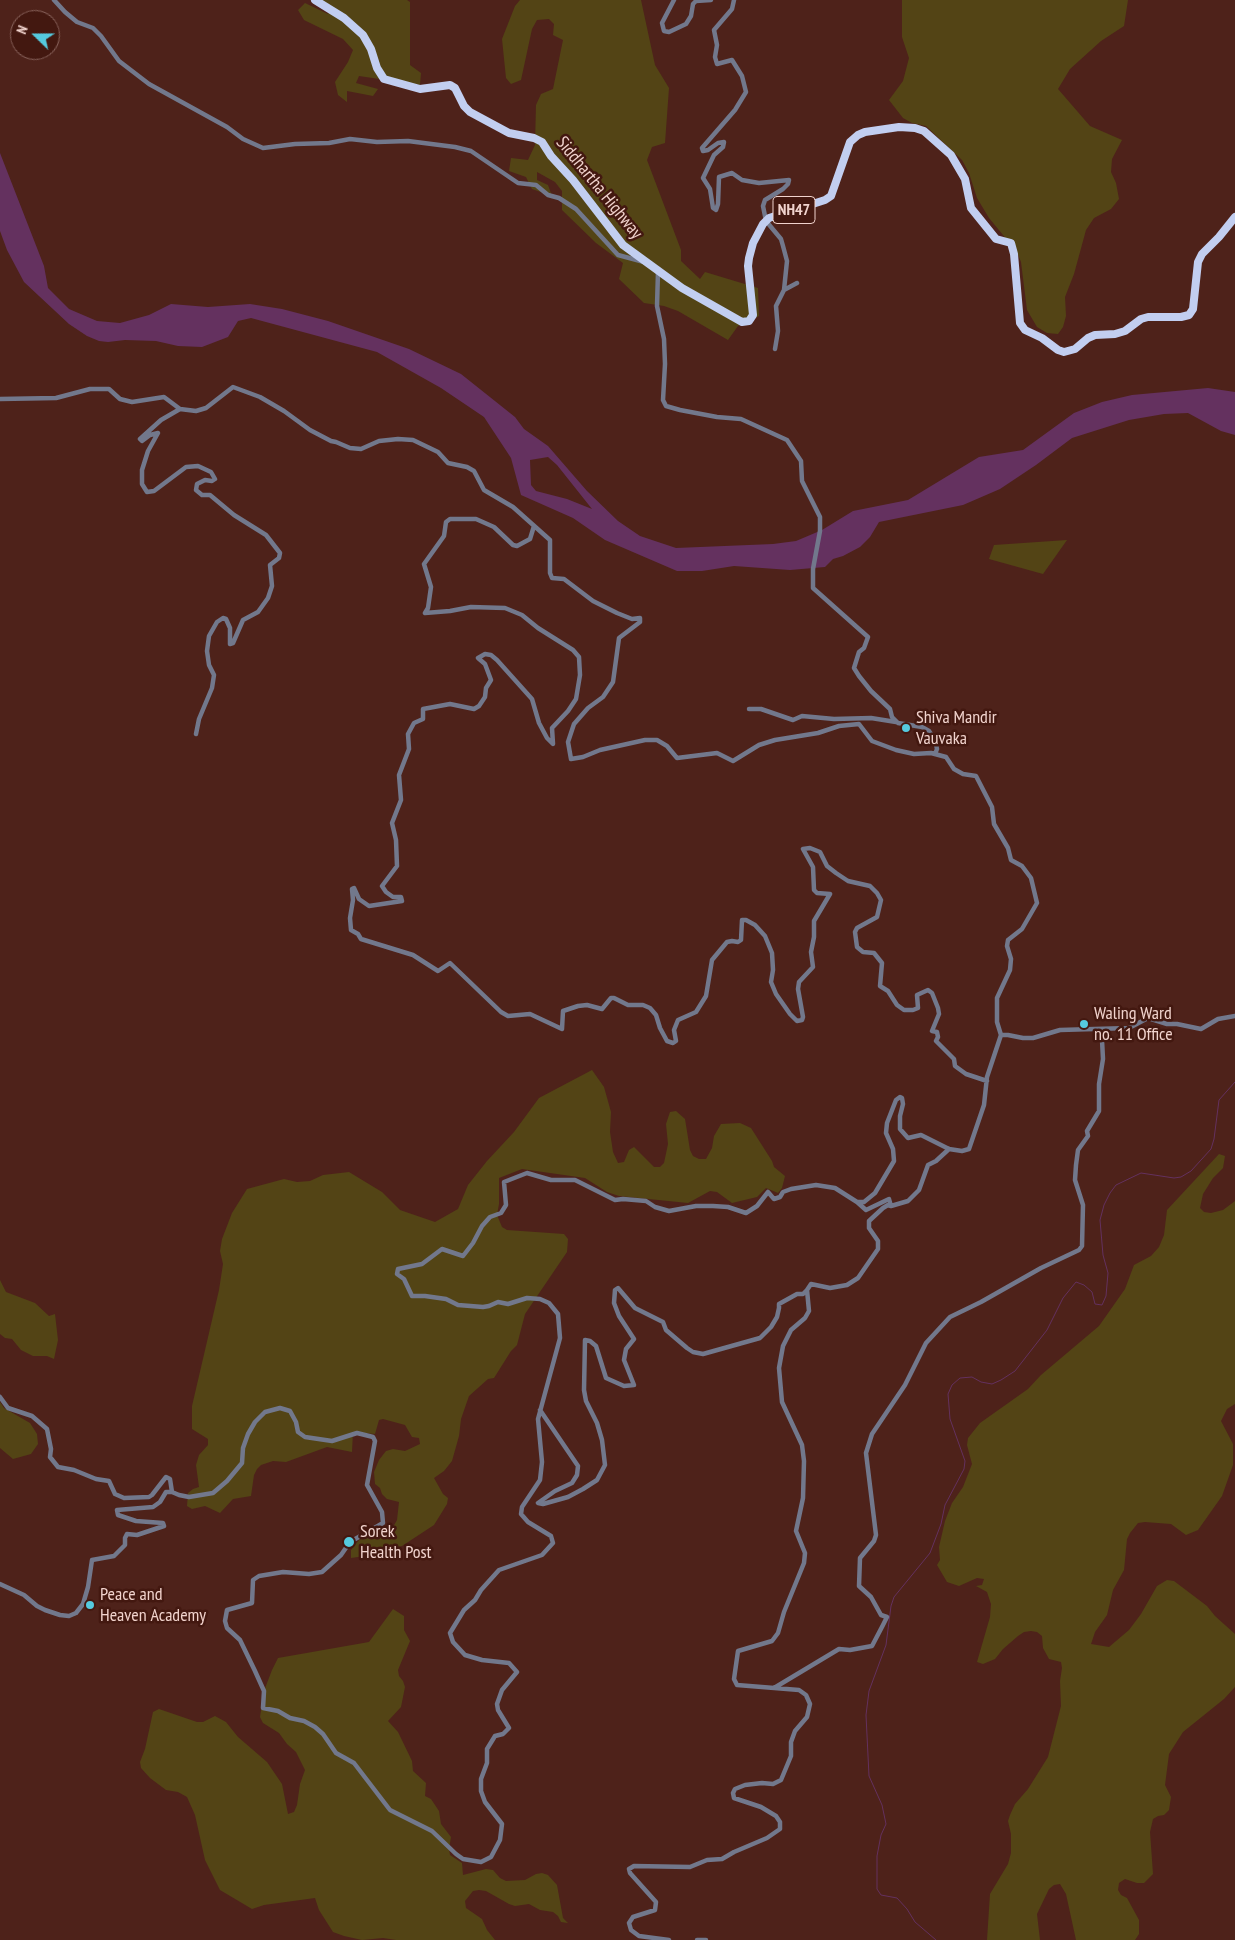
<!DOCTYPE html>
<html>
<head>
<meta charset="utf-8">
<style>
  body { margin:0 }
  #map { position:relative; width:1235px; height:1940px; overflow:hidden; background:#4e221a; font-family:"PT Sans Narrow",sans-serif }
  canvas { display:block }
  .north { position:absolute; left:10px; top:10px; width:50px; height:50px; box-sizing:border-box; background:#431810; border:1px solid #89635c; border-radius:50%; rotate:292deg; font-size:14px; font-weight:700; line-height:20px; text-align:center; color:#f1d3cd }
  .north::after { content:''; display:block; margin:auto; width:18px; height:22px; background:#55cadf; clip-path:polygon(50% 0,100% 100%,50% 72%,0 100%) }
</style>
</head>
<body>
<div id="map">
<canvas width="1235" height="1940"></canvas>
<div class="north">N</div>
</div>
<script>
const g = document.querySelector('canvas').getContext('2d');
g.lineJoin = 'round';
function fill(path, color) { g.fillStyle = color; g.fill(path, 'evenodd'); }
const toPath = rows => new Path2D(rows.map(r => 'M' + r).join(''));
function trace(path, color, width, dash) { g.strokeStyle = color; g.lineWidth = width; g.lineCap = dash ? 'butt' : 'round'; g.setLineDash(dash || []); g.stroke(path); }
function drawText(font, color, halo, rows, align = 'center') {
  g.font = font + ' "PT Sans Narrow",sans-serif'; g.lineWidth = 5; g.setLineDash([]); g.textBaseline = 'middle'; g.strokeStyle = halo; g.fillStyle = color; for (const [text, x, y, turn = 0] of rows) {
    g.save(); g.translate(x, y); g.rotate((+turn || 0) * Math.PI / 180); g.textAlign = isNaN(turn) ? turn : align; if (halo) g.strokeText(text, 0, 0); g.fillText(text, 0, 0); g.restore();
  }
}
fill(toPath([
  [320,0,407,0,410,2,410,65,421,73,420,85,359,76,356,83,378,89,373,96,347,91,347,102,338,95,335,82,348,62,353,50,343,39,304,20,298,10,305,3,328,14,332,6],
  [520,0,641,0,655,65,669,88,665,143,652,147,647,160,681,250,681,261,700,279,705,272,758,288,759,316,738,326,728,340,678,311,664,306,644,303,619,279,623,263,596,243,562,210,562,191,555,182,537,172,537,180,548,185,552,196,532,189,526,177,509,171,511,158,528,160,535,145,536,105,541,94,553,89,563,40,553,35,554,24,549,19,537,20,532,29,521,80,511,84,506,78,502,39,515,6],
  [902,0,1128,0,1124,26,1101,41,1070,69,1058,89,1090,126,1122,140,1112,159,1111,172,1116,183,1119,199,1111,209,1094,218,1086,230,1074,274,1065,297,1066,316,1063,327,1058,334,1047,333,1037,327,1027,310,1021,262,1017,252,989,218,977,198,969,173,962,160,926,126,912,123,903,118,889,100,903,81,909,58,902,37],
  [1067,540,1043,574,989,559,994,545],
  [592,1070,604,1087,611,1112,610,1132,613,1152,618,1163,624,1162,629,1150,634,1147,654,1167,660,1167,664,1163,668,1144,666,1124,670,1112,676,1111,685,1119,690,1150,693,1156,699,1159,706,1159,712,1148,714,1136,721,1124,740,1123,751,1128,772,1161,774,1167,785,1176,782,1188,778,1193,766,1188,757,1197,732,1203,717,1192,710,1191,688,1203,619,1196,607,1192,585,1178,522,1169,499,1178,499,1204,497,1215,502,1227,507,1230,564,1234,568,1239,567,1252,525,1314,517,1345,511,1351,494,1378,488,1379,469,1396,461,1419,459,1436,452,1461,444,1471,434,1478,443,1494,448,1498,447,1504,434,1525,402,1546,383,1549,372,1555,351,1558,351,1550,359,1540,392,1529,397,1520,399,1502,387,1499,382,1494,380,1488,375,1484,374,1472,379,1460,386,1451,393,1449,405,1451,420,1444,419,1438,412,1437,405,1425,383,1419,379,1420,375,1434,353,1432,352,1452,327,1447,286,1462,273,1461,261,1465,257,1469,254,1475,251,1496,233,1499,220,1513,205,1506,192,1509,187,1506,188,1493,193,1489,199,1487,196,1465,199,1455,208,1445,208,1439,192,1429,192,1406,219,1290,223,1264,220,1251,222,1239,232,1213,247,1189,284,1179,297,1182,310,1181,323,1175,349,1172,382,1192,400,1210,435,1222,458,1209,468,1185,487,1161,514,1132,539,1098],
  [1219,1154,1225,1156,1223,1168,1213,1178,1203,1194,1200,1208,1204,1212,1211,1213,1223,1210,1235,1201,1235,1404,1227,1409,1221,1421,1233,1444,1233,1465,1222,1496,1198,1530,1186,1535,1171,1524,1145,1522,1138,1523,1130,1533,1127,1539,1124,1570,1113,1590,1107,1615,1095,1632,1091,1644,1109,1647,1129,1630,1141,1614,1157,1586,1167,1580,1174,1581,1207,1606,1215,1616,1235,1634,1235,1687,1224,1699,1183,1732,1169,1754,1165,1785,1171,1797,1169,1810,1164,1815,1158,1816,1153,1819,1150,1832,1153,1874,1144,1883,1137,1883,1125,1879,1119,1883,1118,1890,1121,1895,1127,1898,1139,1920,1139,1934,1135,1940,1076,1940,1066,1894,1060,1884,1054,1885,1049,1889,1037,1914,1040,1940,987,1940,990,1894,1008,1864,1011,1853,1011,1834,1008,1821,1010,1815,1015,1804,1028,1789,1048,1757,1061,1706,1060,1681,1062,1668,1061,1662,1049,1659,1043,1648,1042,1636,1037,1632,1031,1631,1024,1632,1018,1636,1003,1649,995,1659,983,1664,977,1662,990,1617,991,1604,987,1592,976,1586,982,1585,984,1579,977,1578,959,1586,947,1582,937,1565,940,1560,939,1547,945,1521,952,1503,963,1487,972,1464,967,1445,968,1438,980,1423,1028,1389,1041,1375,1099,1326,1125,1289,1134,1265,1151,1256,1159,1247,1164,1235,1167,1210],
  [0,1280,6,1292,35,1303,49,1316,55,1314,58,1340,54,1359,47,1356,33,1356,21,1350,12,1339,5,1338,0,1334],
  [0,1402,4,1408,30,1423,37,1434,38,1444,31,1454,13,1459,0,1448],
  [393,1609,404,1616,404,1630,410,1641,398,1670,399,1676,403,1681,405,1687,401,1707,388,1721,398,1732,412,1761,413,1771,426,1783,425,1796,431,1799,439,1811,441,1824,451,1837,449,1849,450,1855,462,1863,463,1875,486,1869,493,1870,500,1878,506,1881,525,1880,536,1874,542,1873,548,1875,557,1885,563,1918,568,1923,561,1922,558,1916,553,1912,540,1910,529,1904,515,1906,509,1904,486,1891,479,1890,473,1891,465,1901,466,1908,482,1919,487,1930,495,1940,396,1940,383,1938,362,1940,344,1936,333,1932,319,1910,315,1898,264,1905,252,1909,220,1890,205,1860,195,1815,187,1797,178,1792,166,1790,150,1778,141,1768,140,1762,145,1749,153,1712,159,1709,197,1722,203,1722,215,1716,226,1722,238,1737,267,1762,282,1784,288,1814,294,1812,297,1805,300,1784,305,1770,296,1752,287,1744,279,1733,263,1723,260,1717,264,1691,272,1670,278,1658,369,1642]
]), '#534415');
fill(toPath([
  [0,153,44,266,48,288,69,309,97,321,120,323,149,315,171,304,208,307,250,304,282,309,328,321,409,349,461,374,515,417,524,429,548,446,587,491,618,521,640,536,676,548,773,544,796,541,822,530,853,511,908,500,979,457,1023,450,1074,413,1102,402,1132,395,1208,388,1235,392,1235,435,1221,431,1188,413,1164,414,1129,420,1072,438,1036,465,1000,489,963,505,879,522,870,537,860,547,843,556,833,559,825,567,790,570,734,566,702,571,677,571,605,540,573,518,521,495,511,458,484,417,441,388,377,352,251,318,238,321,228,337,202,347,178,346,156,341,125,340,108,342,99,341,87,336,69,324,24,282,7,250,0,231],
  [548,457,557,465,592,509,567,499,536,491,531,485,530,460]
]), '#64315f');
trace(toPath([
  [936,1940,915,1922,907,1909,897,1898,881,1895,877,1889,877,1856,881,1835,886,1824,882,1805,869,1776,866,1715,869,1691,886,1645,891,1606,894,1597,930,1553,941,1524,945,1505,964,1469,965,1461,950,1419,948,1394,952,1385,960,1378,972,1377,981,1382,992,1384,1001,1380,1015,1371,1047,1330,1063,1298,1076,1282,1084,1285,1092,1292,1095,1304,1102,1305,1106,1296,1108,1273,1103,1255,1100,1220,1104,1205,1110,1193,1116,1185,1141,1173,1174,1178,1181,1177,1191,1171,1211,1149,1214,1139,1219,1100,1235,1082]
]), '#64315f', 1);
trace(toPath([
  [54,0,65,12,77,22,93,28,101,36,119,61,149,84,227,127,243,139,263,148,295,144,329,143,350,139,377,142,408,141,455,147,471,151,518,183,536,185,548,195,559,198,576,209,618,255,644,262],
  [674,0,662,23,664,31,669,32,686,24,691,16,693,4,696,1,711,0],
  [734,0,732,9,714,30,717,45,715,57,717,64,732,60,742,76,746,92,735,110,702,148,703,151,708,150,718,143,724,142,723,147,714,155,703,178,710,189,713,208,716,210,718,204,719,177,732,173,742,180,759,183,789,180,788,184,783,189,765,200,763,206,766,221,781,239,783,246,787,261,784,290,797,283],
  [658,272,657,306,664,339,665,364,663,400,666,406,680,410,717,417,741,419,787,440,801,461,802,481,820,517,820,531,813,569,813,588,868,637,864,648,859,652,854,668,859,676,871,691,890,709,892,717,898,723,922,727,929,731,935,740,937,749,935,754],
  [775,349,778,331,776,306,784,290],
  [0,399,56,398,90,389,109,389,120,399,132,402,164,397,180,409,196,411,206,408,233,387,260,397,284,411,310,430,331,441,336,442,350,448,361,449,379,441,398,439,413,440,438,452,448,463,467,467,474,471,484,490,513,507,550,540,550,573,552,578,564,579,593,601,617,613,632,619,640,618,640,622,619,638,613,682,603,697,588,708,574,724,568,742,571,759,583,757,600,750,645,740,657,740,667,746,677,758,717,753,733,761,759,745,775,740,818,733,839,726,859,724,872,741,896,750,914,754,931,753,946,757,954,769,963,774,976,776,992,807,994,824,1008,848,1011,860,1022,866,1031,878,1037,903,1022,929,1008,940,1007,946,1011,959,1010,970,997,998,997,1022,1001,1035],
  [180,409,161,420,140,439,142,441,150,435,158,433,148,451,142,470,142,484,147,492,154,491,186,467,198,466,211,472,215,479,212,481,205,480,197,484,196,490,202,495,210,495,234,515,266,535,280,553,279,558,270,565,272,586,268,598,258,612,243,620,233,643,230,644,230,628,226,619,223,618,217,622,209,636,207,651,209,665,214,675,212,688,199,719,196,734],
  [534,526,530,539,517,546,513,545,494,527,476,519,450,519,446,522,444,536,424,564,431,587,428,608,425,613,450,611,471,607,505,608,522,615,538,628,573,650,579,657,580,675,576,699,568,711,552,728,553,744,547,738,539,723,532,699,497,660,491,655,485,654,478,658,485,664,491,680,486,688,485,697,479,706,474,709,450,704,423,709,423,719,414,723,408,734,409,749,399,775,401,800,392,823,396,840,397,866,382,886,386,892,393,897,401,897,402,901,369,906,359,899,354,888,352,889,353,900,350,918,351,930,358,934,361,939,413,955,438,971,450,963,501,1012,508,1016,530,1014,562,1029,563,1011,578,1006,587,1005,602,1009,611,998,614,998,628,1005,643,1005,650,1008,656,1015,660,1028,667,1041,673,1043,676,1041,674,1030,678,1020,696,1012,706,996,712,960,727,942,732,941,738,942,741,940,742,920,746,920,755,925,765,936,772,953,773,970,771,982,776,994,790,1014,797,1021,802,1020,803,1017,798,989,799,982,813,967,811,952,814,937,814,921,830,894,817,893,814,890,813,867,803,849,810,848,820,852,827,866,836,873,848,881,870,886,877,893,881,900,877,917,857,928,855,932,857,947,863,952,874,953,882,963,880,986,888,991,897,1005,904,1010,913,1010,918,1008,917,995,928,990,932,993,938,1008,939,1014,932,1031,937,1032,938,1037,936,1041,954,1059,955,1066,966,1074,987,1081],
  [749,709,761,709,793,720,802,716,834,719,871,718,896,722],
  [857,1202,866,1210,889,1199,891,1206,908,1201,919,1190,928,1165,936,1161,949,1149],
  [0,1397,8,1408,32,1416,47,1429,51,1449,50,1457,58,1467,74,1470,96,1479,109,1481,115,1494,124,1498,149,1497,152,1495,166,1477,170,1479,172,1492],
  [540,1410,578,1466,577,1475,572,1483,555,1491,538,1503,543,1504,568,1497,583,1489,597,1480,605,1465,602,1440,597,1423,586,1401,584,1390,585,1340,590,1341,596,1346,606,1378,624,1386,634,1385,624,1360,626,1349,634,1339,619,1316,614,1303,615,1290,618,1288,635,1308,663,1322,666,1330,687,1348,693,1352,703,1354,760,1338,771,1327,777,1317,779,1308,779,1304,797,1294,803,1294,807,1290],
  [0,1584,24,1595,37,1606,45,1610,60,1615,69,1616,76,1613,83,1604,88,1587,92,1560,114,1556,125,1545,125,1538,127,1534,137,1535,164,1526,163,1523,136,1521,118,1515,117,1510,153,1507,160,1502,166,1492,172,1492,179,1495,189,1497,213,1493,227,1481,242,1463,243,1448,248,1434,255,1422,265,1412,280,1408,290,1411,296,1422,298,1432,305,1437,332,1441,357,1433,373,1437,375,1441,367,1485,382,1512,383,1523,350,1542,341,1555,322,1572,309,1574,283,1572,259,1576,253,1580,252,1603,227,1610,225,1621,227,1628,240,1640,255,1671,264,1691,263,1708,278,1711,290,1718,304,1721,315,1727,323,1734,336,1753,354,1763,390,1810,432,1831,456,1854,463,1859,481,1862,491,1857,500,1840,502,1824,485,1802,481,1791,481,1779,487,1763,487,1749,495,1736,503,1734,509,1728,498,1710,497,1704,502,1690,517,1672,509,1663,482,1660,465,1655,453,1642,450,1633,464,1610,475,1600,481,1590,499,1570,542,1555,553,1543,551,1536,528,1522,521,1514,522,1507,540,1480,542,1462,538,1419,560,1338,558,1314,549,1303,540,1299,527,1298,508,1304,498,1302,489,1306,483,1307,458,1305,446,1299,425,1296,412,1296,404,1279,397,1274,398,1269,422,1264,442,1249,463,1256,473,1243,482,1226,490,1217,501,1213,506,1205,504,1182,527,1173,551,1180,575,1180,615,1200,623,1199,646,1201,655,1207,669,1211,696,1206,713,1206,728,1207,746,1213,757,1206,768,1192,774,1199,780,1197,783,1192,791,1189,816,1185,835,1188,857,1202,864,1202,875,1193,894,1161,893,1149,886,1133,887,1123,896,1100,900,1097,902,1098,903,1104,900,1116,900,1129,908,1138,921,1135,949,1149,962,1151,969,1149,984,1105,987,1077,1001,1035,1008,1035,1023,1038,1033,1038,1060,1030,1129,1028,1148,1018,1167,1024,1177,1024,1201,1029,1218,1019,1235,1016],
  [774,1688,839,1649,850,1650,872,1646,883,1625,887,1617,881,1615,871,1597,859,1586,860,1558,874,1541,876,1535,866,1453,872,1434,905,1385,926,1343,950,1317,981,1302,1041,1268,1079,1250,1082,1246,1083,1205,1075,1180,1076,1165,1078,1150,1088,1136,1087,1131,1099,1111,1099,1084,1103,1059,1102,1040,1105,1029],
  [669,1940,639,1936,631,1930,629,1923,633,1917,655,1910,656,1902,630,1873,629,1869,634,1866,690,1867,707,1860,722,1859,734,1852,767,1838,780,1829,780,1822,776,1816,761,1807,734,1798,733,1793,735,1789,745,1785,762,1783,773,1784,781,1780,791,1756,791,1742,795,1731,807,1717,810,1704,806,1695,799,1690,737,1685,734,1679,738,1651,772,1641,778,1633,784,1612,804,1563,805,1553,796,1531,803,1498,804,1461,802,1445,782,1402,779,1368,783,1346,791,1330,805,1318,809,1311,807,1290,811,1284,830,1288,847,1285,858,1278,878,1249,878,1241,869,1228,869,1221,883,1208,888,1205,891,1206],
  [697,1940,706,1940]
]), '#72788c', 4.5);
trace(toPath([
  [315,0,344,18,363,35,371,49,377,68,384,79,420,89,450,85,455,88,464,106,470,112,509,133,534,138,542,142,551,156,573,180,623,245,682,288,742,322,749,321,753,315,748,266,749,258,753,243,763,224,769,218,825,200,831,196,850,142,858,135,865,132,899,127,915,128,924,131,951,155,965,179,971,208,996,239,1011,243,1014,254,1020,323,1025,330,1042,338,1058,350,1064,352,1075,349,1088,338,1095,335,1115,334,1125,331,1141,319,1148,317,1181,317,1189,315,1193,309,1198,262,1202,254,1219,237,1235,217]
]), '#c2cef0', 8);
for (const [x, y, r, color] of [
  [906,728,5,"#55cadf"],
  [1084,1024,5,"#55cadf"],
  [349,1542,6,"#55cadf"],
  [90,1605,5,"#55cadf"]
]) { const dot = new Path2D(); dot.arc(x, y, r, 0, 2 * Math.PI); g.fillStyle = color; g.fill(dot); trace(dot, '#431810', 2); }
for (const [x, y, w] of [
  [794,210,42]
]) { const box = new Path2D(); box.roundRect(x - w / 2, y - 13.5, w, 27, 4); g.fillStyle = '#431810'; g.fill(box); trace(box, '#f1d3cd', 1); }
drawText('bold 16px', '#f1d3cd', null, [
  ["NH47",794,210]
]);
drawText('18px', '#f1d3cd', '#431810', [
  ["Siddhartha Highway",599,188,51]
]);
drawText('18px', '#f1d3cd', '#431810', [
  ["Shiva Mandir",916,718],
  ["Vauvaka",916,739],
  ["Waling Ward",1094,1014],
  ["no. 11 Office",1094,1035],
  ["Sorek",360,1532],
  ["Health Post",360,1553],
  ["Peace and",100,1595],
  ["Heaven Academy",100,1616]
], 'left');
</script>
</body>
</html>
